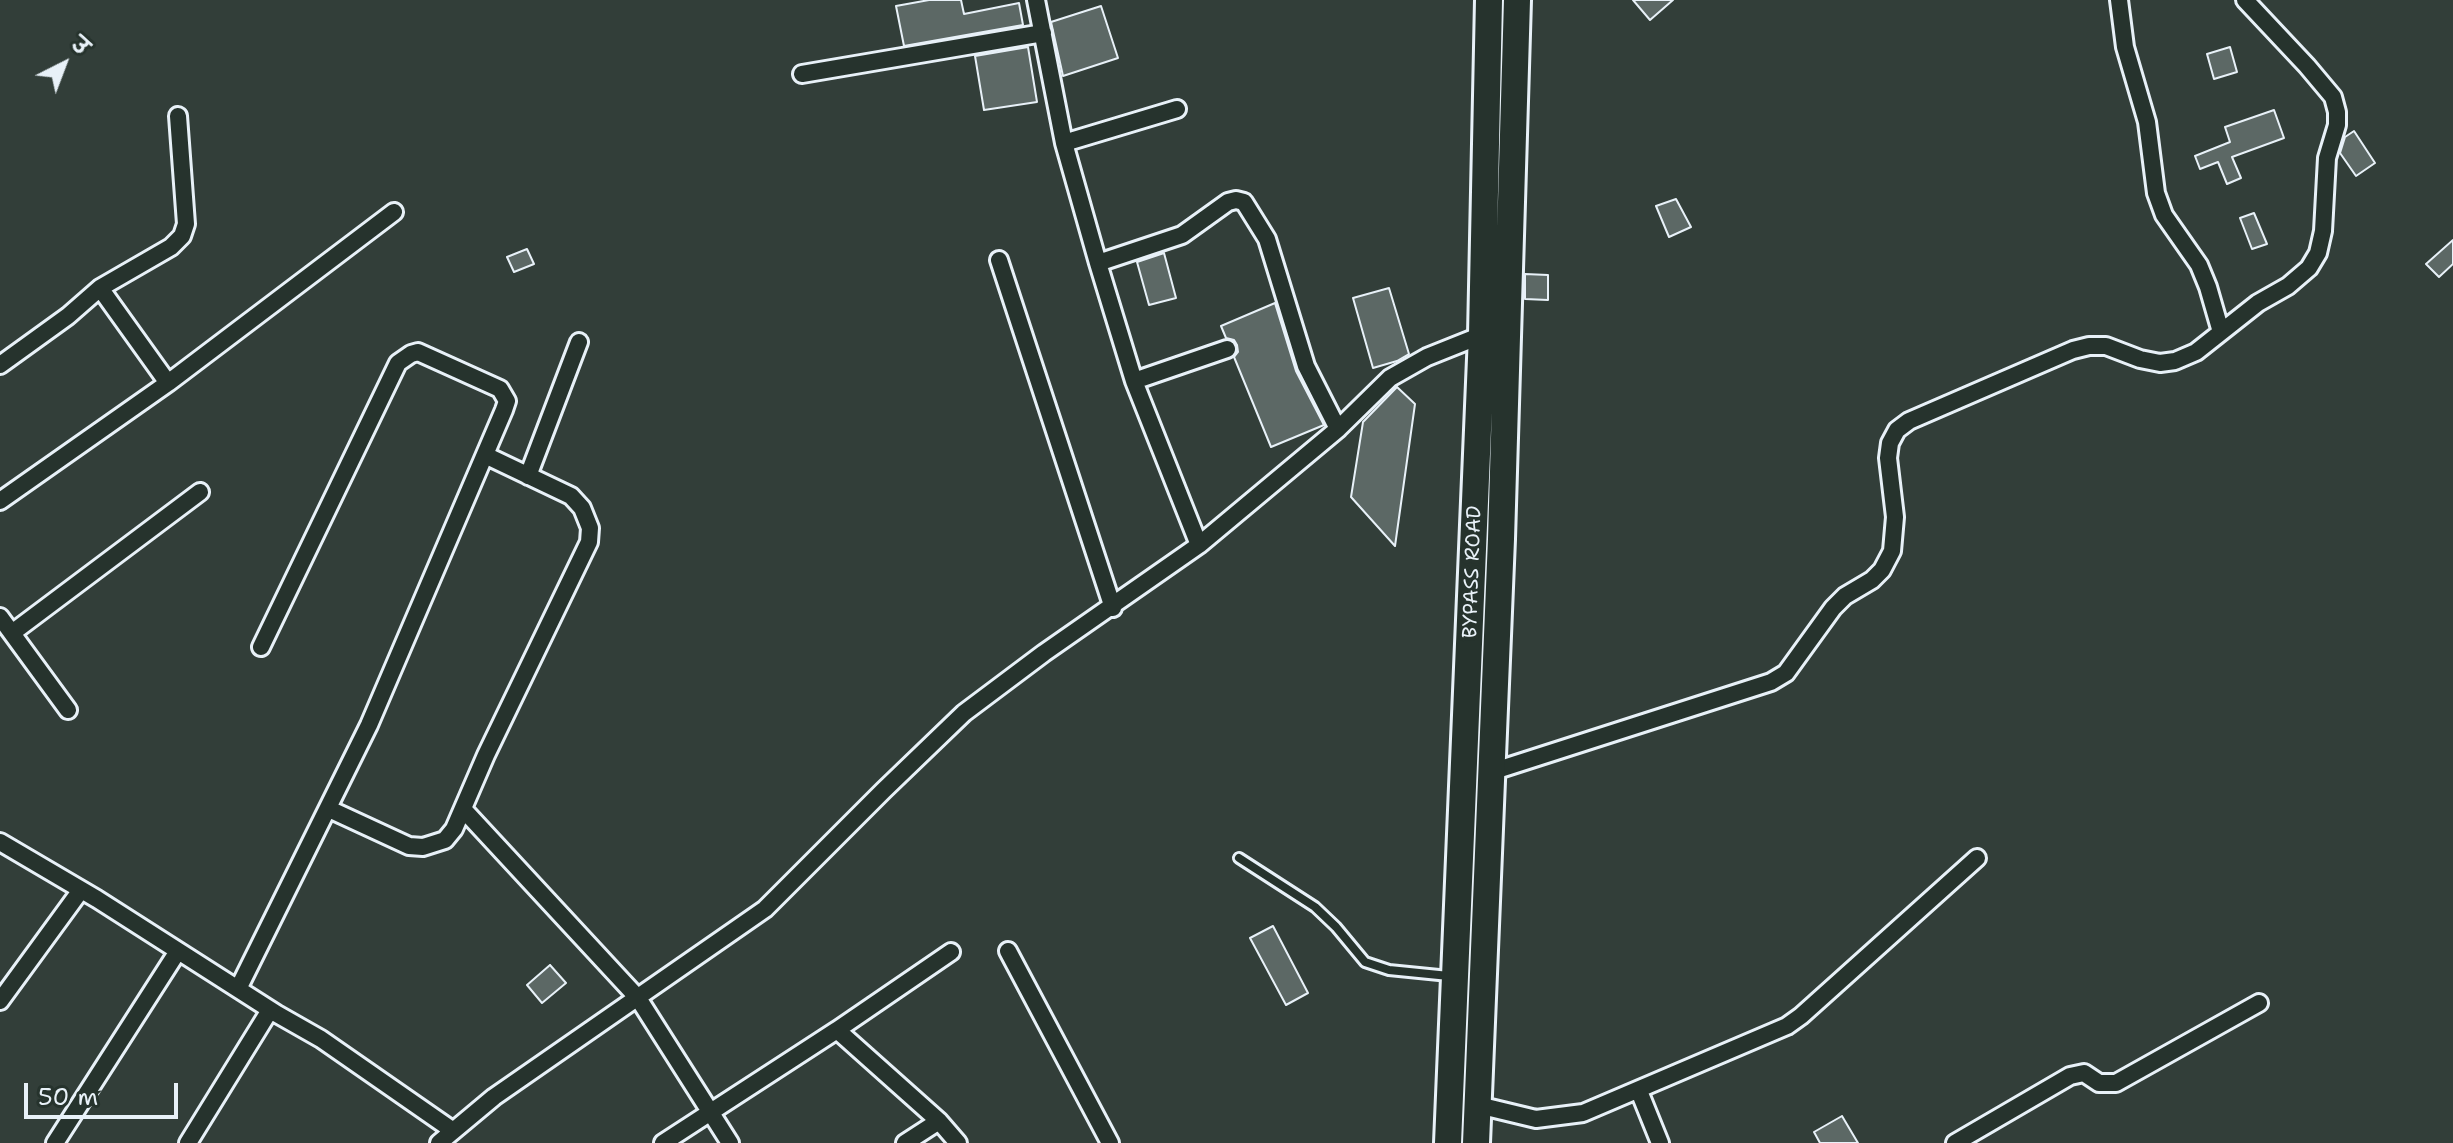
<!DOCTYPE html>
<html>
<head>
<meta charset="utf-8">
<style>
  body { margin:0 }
  #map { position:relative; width:2453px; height:1143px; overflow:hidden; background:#323e39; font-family:"Shantell Sans","Playpen Sans Deva",sans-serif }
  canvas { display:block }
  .north { position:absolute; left:24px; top:24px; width:80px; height:80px; -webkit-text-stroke:6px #26332d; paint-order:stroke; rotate:42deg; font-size:22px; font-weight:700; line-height:32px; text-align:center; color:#e8f1f8 }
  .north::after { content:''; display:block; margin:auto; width:28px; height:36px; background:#e8f1f8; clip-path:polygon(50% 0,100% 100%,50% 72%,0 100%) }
  .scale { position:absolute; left:24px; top:1083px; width:154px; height:36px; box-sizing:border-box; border:4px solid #e8f1f8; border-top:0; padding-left:10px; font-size:24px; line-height:28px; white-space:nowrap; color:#e8f1f8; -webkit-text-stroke:6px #26332d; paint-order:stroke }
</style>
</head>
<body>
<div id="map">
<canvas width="2453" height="1143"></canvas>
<div class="north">उ</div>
<div class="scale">50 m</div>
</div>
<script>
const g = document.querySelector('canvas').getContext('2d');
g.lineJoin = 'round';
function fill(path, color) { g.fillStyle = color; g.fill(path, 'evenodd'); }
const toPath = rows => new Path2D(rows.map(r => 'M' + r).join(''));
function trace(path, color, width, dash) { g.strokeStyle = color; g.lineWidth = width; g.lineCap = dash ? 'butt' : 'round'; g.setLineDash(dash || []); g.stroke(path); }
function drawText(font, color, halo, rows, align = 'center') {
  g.font = font + ' "Shantell Sans",sans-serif'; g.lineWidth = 8; g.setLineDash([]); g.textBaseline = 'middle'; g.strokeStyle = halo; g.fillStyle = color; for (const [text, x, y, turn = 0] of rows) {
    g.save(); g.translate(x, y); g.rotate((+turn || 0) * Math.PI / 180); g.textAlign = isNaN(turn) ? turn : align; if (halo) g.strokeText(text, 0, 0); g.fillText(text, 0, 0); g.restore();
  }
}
const building = toPath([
  [929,0,961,0,964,14,1019,3,1023,25,904,46,896,6,929,0],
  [1633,0,1673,0,1650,20,1633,0],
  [1101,6,1118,58,1063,76,1051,22,1101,6],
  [1028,47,1037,102,984,110,975,56,1028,47],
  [2230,47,2237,72,2214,79,2207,54,2230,47],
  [2274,110,2284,138,2232,157,2241,178,2227,184,2218,162,2200,169,2195,156,2230,142,2225,127,2274,110],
  [2354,131,2375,163,2356,176,2340,153,2345,137,2354,131],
  [1676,199,1691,227,1669,237,1656,206,1676,199],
  [2254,213,2267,244,2252,249,2240,218,2254,213],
  [2453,240,2453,264,2439,277,2426,264,2453,240],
  [527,249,534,264,514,272,507,257,527,249],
  [1164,253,1176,298,1149,305,1137,262,1164,253],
  [1525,274,1548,275,1548,300,1525,299,1525,274],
  [1389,288,1409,354,1397,361,1373,368,1353,298,1389,288],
  [1275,303,1296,371,1324,425,1271,447,1234,357,1238,352,1237,345,1234,340,1226,338,1221,326,1275,303],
  [1397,387,1415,404,1395,546,1351,497,1363,422,1397,387],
  [1273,926,1308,993,1286,1005,1250,938,1273,926],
  [550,965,566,983,542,1003,527,985,550,965],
  [1842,1116,1858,1143,1820,1143,1814,1132,1842,1116]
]);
fill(building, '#5c6865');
trace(building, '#e8f1f8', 2);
const lane = toPath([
  [1239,858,1315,907,1336,927,1365,962,1389,970,1449,976]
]);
const street = toPath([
  [1036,0,1064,143,1098,263,1134,381,1199,545],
  [2119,0,2125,47,2147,122,2156,193,2164,215,2199,265,2208,287,2221,332],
  [802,74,1043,33],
  [1064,143,1177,109],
  [999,260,1113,608],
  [1098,263,1182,235,1228,202,1236,200,1244,202,1267,239,1306,366,1338,429],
  [100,288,168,383],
  [0,365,68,316,100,288,171,247,182,236,186,224,178,116],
  [1134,381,1227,349],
  [528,476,579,342],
  [0,501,168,383,394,212],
  [0,617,68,710],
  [12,633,200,492],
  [1491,772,1771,682,1786,673,1833,608,1845,596,1872,580,1882,570,1892,551,1895,517,1888,458,1890,443,1897,430,1909,421,2073,350,2089,346,2106,346,2140,359,2160,363,2175,361,2196,352,2258,303,2288,286,2309,268,2318,253,2323,231,2327,158,2337,125,2337,112,2333,97,2307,66,2245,0],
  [329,809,409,846,423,847,445,840,454,829,486,755,589,542,590,528,582,508,571,496,485,455],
  [463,809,638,998,730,1143],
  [0,842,97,899,277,1014,321,1039,452,1130],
  [1008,951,1110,1143],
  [238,989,369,725,504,410,507,401,500,389,418,352,411,354,398,363,261,647],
  [0,1001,81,890],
  [837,1030,939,1121,958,1143],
  [1639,1091,1660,1143],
  [1478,1105,1536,1119,1583,1113,1787,1026,1801,1016,1977,858],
  [55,1143,178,951],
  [188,1143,270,1010],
  [439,1143,494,1097,765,909,884,790,964,713,1044,653,1199,545,1338,429,1390,378,1427,357,1482,335],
  [663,1143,837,1030,951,952],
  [905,1143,939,1121],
  [1955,1143,2070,1076,2084,1073,2099,1083,2116,1083,2259,1003]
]);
const primary = toPath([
  [1448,1143,1482,335,1489,0],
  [1476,1143,1501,539,1517,0]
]);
trace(lane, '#e8f1f8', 14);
trace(street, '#e8f1f8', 22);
trace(primary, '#e8f1f8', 32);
trace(lane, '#26332d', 8);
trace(street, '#26332d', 16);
trace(primary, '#26332d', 26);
drawText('20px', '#e8f1f8', '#26332d', [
  ["BYPASS ROAD",1473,572,-88]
]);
</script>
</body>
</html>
